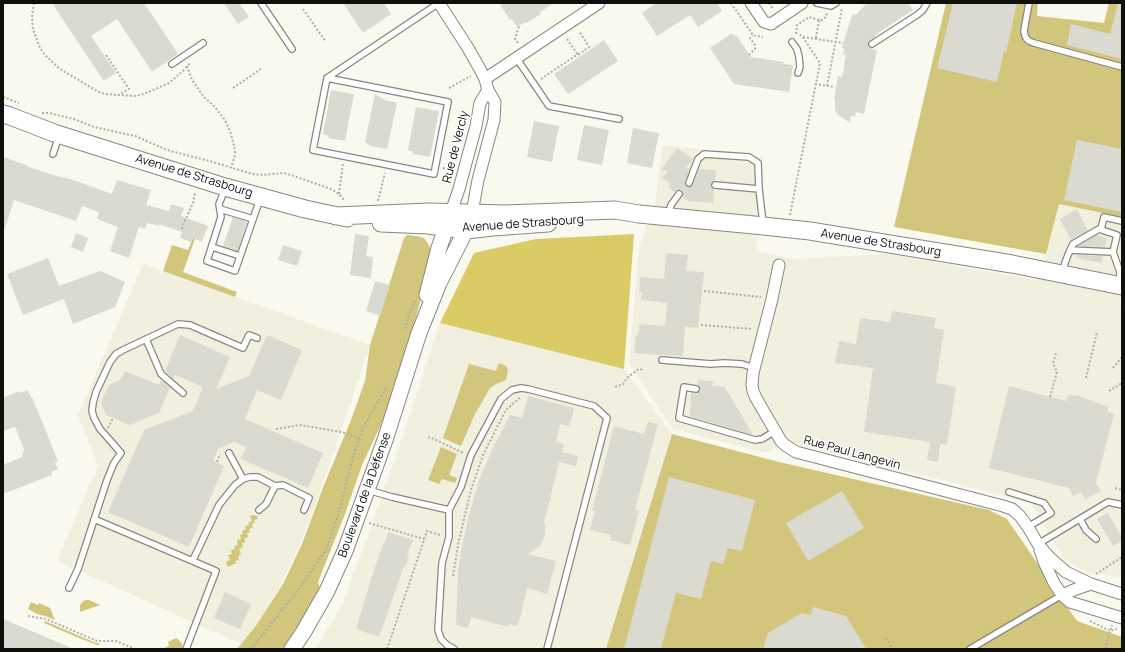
<!DOCTYPE html>
<html>
<head>
<meta charset="utf-8">
<style>
  body { margin:0 }
  #map { position:relative; width:1125px; height:652px; overflow:hidden; background:#faf9f0; font-family:Manrope,sans-serif }
  canvas { display:block }
  .frame { position:absolute; inset:0; border:4px solid #0f0f0c; pointer-events:none }
</style>
</head>
<body>
<div id="map">
<canvas width="1125" height="652"></canvas>
<div class="frame"></div>
</div>
<script>
const g = document.querySelector('canvas').getContext('2d');
g.lineJoin = 'round';
function fill(path, color) { g.fillStyle = color; g.fill(path, 'evenodd'); }
const toPath = rows => new Path2D(rows.map(r => 'M' + r).join(''));
function trace(path, color, width, dash) { g.strokeStyle = color; g.lineWidth = width; g.lineCap = dash ? 'butt' : 'round'; g.setLineDash(dash || []); g.stroke(path); }
function drawText(font, color, halo, rows, align = 'center') {
  g.font = font + ' Manrope,sans-serif'; g.lineWidth = 3; g.setLineDash([]); g.textBaseline = 'middle'; g.strokeStyle = halo; g.fillStyle = color; for (const [text, x, y, turn = 0] of rows) {
    g.save(); g.translate(x, y); g.rotate((+turn || 0) * Math.PI / 180); g.textAlign = isNaN(turn) ? turn : align; if (halo) g.strokeText(text, 0, 0); g.fillText(text, 0, 0); g.restore();
  }
}
fill(toPath([
  [663,145,762,157,764,210,756,251,793,259,888,254,1037,280,1046,254,1059,204,1122,217,1122,297,1119,305,1122,306,1122,578,1086,572,1064,559,1031,503,950,482,816,449,792,442,765,453,673,429,629,364,639,248,655,202],
  [143,264,370,345,318,498,299,547,276,593,244,645,57,561,98,466,78,415],
  [440,323,624,369,672,434,606,649,315,649,342,606,390,474]
]), '#f1efde');
fill(toPath([
  [946,3,1038,3,1037,16,1104,23,1109,3,1122,3,1122,217,1059,204,1046,254,894,227],
  [407,235,417,236,424,238,427,242,429,246,433,253,402,370,387,412,362,465,345,514,318,582,320,589,298,630,282,649,237,649,255,627,283,584,302,544,324,485,351,420,365,381,370,345,404,238],
  [193,238,195,239,183,272,237,292,235,297,163,271,172,245,188,250],
  [499,363,506,366,508,370,506,380,496,384,490,388,474,416,461,446,443,438,469,364,496,371],
  [672,434,779,462,989,510,1007,519,1077,621,1122,637,1122,649,606,649],
  [441,447,457,454,449,475,457,478,455,483,442,479,439,484,428,480],
  [254,515,257,516,258,519,254,520,255,522,252,524,253,527,249,529,250,532,247,533,248,537,244,539,246,542,242,543,243,547,239,549,241,554,238,556,239,560,235,561,236,563,228,567,226,562,230,560,228,555,232,554,231,550,235,549,234,546,238,545,237,540,241,539,240,535,243,534,242,531,246,529,245,526,249,525,248,523,252,521,250,516],
  [87,600,89,600,100,605,80,612,80,605,83,601],
  [31,602,38,605,39,603,50,608,55,620,45,616,37,614,28,609],
  [45,621,96,643,99,643,100,645,97,645,79,638,44,623],
  [176,638,179,640,182,644,182,649,161,649,169,646,168,642]
]), '#d2c67c');
fill(toPath([
  [634,234,624,369,440,323,474,253,536,239]
]), '#dbcb65');
fill(toPath([
  [52,3,144,3,178,54,152,72,117,19,91,36,116,73,104,81],
  [224,3,239,3,249,17,238,24],
  [343,3,384,3,391,14,363,33],
  [499,3,554,3,540,12,541,14,526,23,525,22,517,27,512,19,510,20],
  [656,3,717,3,722,11,698,27,690,15,657,36,642,13],
  [867,3,908,3,913,10,875,35,875,37,868,42,869,47,871,49,877,50,864,114,856,112,855,117,851,116,850,123,837,114,835,109,835,99,834,99,838,76,842,77,846,55,843,54,844,48,842,48,849,24,853,14,856,15],
  [953,3,1017,3,1006,53,1004,52,997,82,937,68],
  [1118,3,1122,3,1122,59,1067,45,1071,24,1110,34],
  [732,33,734,36,736,35,751,57,784,62,783,64,793,65,789,92,734,84,710,48],
  [604,40,618,61,568,94,554,74],
  [331,90,354,94,345,141,328,138,329,136,323,134],
  [375,94,385,100,397,103,387,149,371,146,365,142],
  [416,107,439,111,430,157,413,154,413,152,408,150],
  [534,121,559,126,552,162,527,157],
  [584,125,609,130,602,165,577,160],
  [633,128,659,133,652,168,627,163],
  [1077,140,1122,149,1122,212,1064,200],
  [677,148,693,159,686,168,690,168,685,182,686,185,687,187,690,187,693,185,699,169,716,170,715,181,713,181,711,184,711,187,714,189,713,203,688,201,682,197,683,194,681,190,678,190,675,192,668,187,671,184,662,178,668,171,661,170],
  [3,157,26,165,26,166,63,178,63,177,73,180,112,194,117,180,151,190,146,205,169,211,171,204,184,208,181,216,208,226,202,242,193,238,191,242,180,238,182,232,159,224,159,226,147,223,145,229,139,227,129,258,110,251,118,227,97,219,99,212,82,206,76,221,14,200,5,228,3,228],
  [1077,209,1088,231,1071,240,1060,219],
  [233,217,247,222,238,251,223,246],
  [76,233,88,238,83,252,71,247],
  [355,234,369,236,366,256,373,257,371,278,350,275],
  [1096,235,1107,238,1105,247,1079,246],
  [283,245,302,251,297,266,278,260],
  [666,253,688,255,686,271,704,272,698,328,685,327,683,356,659,355,634,353,636,335,638,336,639,324,665,326,667,303,641,300,642,292,639,292,640,277,664,279],
  [1077,255,1103,256,1102,263,1076,258],
  [48,258,59,286,100,271,125,282,115,307,73,324,64,299,23,315,7,274],
  [375,281,390,285,380,316,366,311],
  [892,311,936,318,934,328,944,330,936,383,956,387,947,445,940,444,938,462,927,460,930,442,864,432,873,368,835,363,839,341,856,344,860,318,890,322],
  [180,335,230,357,216,389,249,376,267,335,302,350,281,400,257,390,245,419,323,453,308,488,241,459,246,447,234,442,218,449,213,461,224,466,189,547,108,512,144,430,193,411,203,387,175,375,173,379,165,371],
  [125,371,159,385,161,380,170,387,159,413,130,425,106,415,101,402,109,385,121,379],
  [698,380,713,381,712,386,725,387,753,435,690,416,691,393,698,394,700,390,700,387,698,385],
  [1009,386,1066,401,1068,395,1079,396,1109,407,1107,412,1114,414,1096,483,1101,491,1085,499,1081,492,1073,496,1069,488,989,468],
  [28,390,31,398,32,397,58,461,55,462,58,469,51,472,52,475,3,494,3,465,22,457,24,449,15,427,3,431,3,398,19,391,20,393],
  [528,396,574,408,572,418,569,426,560,424,556,442,564,444,562,452,578,456,576,466,559,462,551,495,551,500,549,503,544,522,545,524,545,536,540,546,528,554,556,561,547,594,527,588,522,609,522,613,517,626,509,624,509,627,471,617,468,628,456,625,458,572,461,550,469,515,479,480,492,450,510,415,522,418],
  [648,422,658,424,635,510,639,511,630,545,610,540,611,535,590,530,595,511,592,511,614,426,644,434],
  [669,477,755,500,742,551,728,548,723,564,711,561,701,599,676,593,661,649,624,649],
  [842,491,864,528,808,561,786,523],
  [1108,513,1122,537,1122,541,1113,546,1097,519],
  [388,532,413,540,407,555,409,556,405,567,404,566,379,637,356,629,372,576,384,542,385,543],
  [225,592,251,604,240,629,214,618],
  [813,607,846,616,866,649,763,649,768,633,802,613,811,615],
  [3,619,74,649,3,649]
]), '#dbdad1');
const lane = toPath([
  [261,3,292,49],
  [817,3,831,6,836,3],
  [1029,3,1025,25,1024,32,1026,38,1029,41,1034,43,1122,67],
  [792,42,797,49,799,57,800,67,798,73],
  [872,44,917,15,923,10,927,3],
  [517,59,549,106,619,119],
  [172,64,203,43],
  [327,78,448,102,434,174,313,150,327,78,439,3],
  [53,154,59,136],
  [689,183,698,159,704,154,749,157,758,163,759,189],
  [715,185,759,189,763,223],
  [225,189,219,204,221,217,207,261,235,271,260,199],
  [220,209,253,219],
  [668,215,671,205,679,194],
  [1101,229,1104,217,1122,221],
  [212,247,240,256],
  [1070,250,1073,244,1099,229,1117,235,1113,252],
  [1062,273,1066,260,1070,250,1113,252,1120,272,1119,283],
  [146,339,161,374,183,393],
  [662,360,711,364,724,363,742,364,754,368],
  [696,389,684,387,679,418,755,440,762,439,775,431],
  [229,453,243,479],
  [368,490,392,497,449,510],
  [1009,492,1044,503,1051,513,1028,527],
  [259,510,266,504,275,486],
  [94,519,216,571,186,649],
  [1080,519,1086,530,1096,539],
  [1038,544,1108,502,1122,505],
  [193,560,219,505,235,485,243,479,250,477,258,477,275,486,283,485,309,498,304,510],
  [69,588,78,569,107,480,114,463,121,453,100,429,94,418,92,411,93,403,96,392,110,362,116,354,123,350,178,324,190,325,243,348,249,335,257,338],
  [454,649,447,645,441,639,438,630,442,563,449,537,449,510,461,487,471,455,501,399,512,390,521,388,528,389,594,406,607,418,547,649],
  [970,649,1062,595]
]);
const street = toPath([
  [439,3,468,48,481,71,485,79,488,90,495,102,494,120,478,180,472,213],
  [751,3,764,22,771,24,802,3],
  [485,79,599,3],
  [451,212,459,189,476,126,480,103,488,90],
  [779,265,772,299,753,373,752,385,753,391,756,398,781,441,785,445,796,452,1003,506,1012,509,1020,516,1028,527,1038,544,1050,558,1066,572,1091,584,1122,594],
  [1040,550,1044,562,1054,583,1062,595,1070,602,1122,618],
  [1062,595,1076,589,1091,584]
]);
const secondary = toPath([
  [427,295,439,248,450,216],
  [292,649,303,633,327,591,345,551,385,440,419,333,439,283,466,230,470,219]
]);
const primary = toPath([
  [3,114,10,116,54,133,225,187,305,209,347,218],
  [336,216,429,212,505,214,615,210,639,214,754,225,810,231,1012,264,1122,286],
  [381,223,428,225,466,230,493,227,548,223]
]);
trace(lane, '#898880', 8);
trace(street, '#898880', 13);
trace(secondary, '#898880', 17);
trace(primary, '#898880', 19);
trace(toPath([
  [34,3,32,17,33,29,40,48,45,55,60,69,97,91,105,94,119,95,136,96,144,94,169,83,183,71,190,63],
  [731,3,753,35,763,37],
  [769,3,773,9],
  [303,9,326,42],
  [796,34,797,25,809,17,819,20],
  [803,37,843,43],
  [816,38,819,20,822,20,826,17,827,13],
  [567,39,578,55,589,47,579,31],
  [518,43,515,39,519,26],
  [106,55,129,89,120,94],
  [749,55,755,49,755,45,750,38,753,36],
  [187,66,192,80,197,87,203,96,214,106,225,120,231,134,235,150,235,155,231,168],
  [541,79,578,54],
  [815,84,835,87],
  [827,86,842,8],
  [233,88,261,69],
  [449,88,471,76],
  [3,97,19,103],
  [42,113,49,113,74,119,94,127,135,136,167,150,213,162,252,174,263,175,283,173,291,175,331,189,339,194,344,200,344,201],
  [443,168,452,170],
  [339,194,343,163],
  [378,201,385,173],
  [790,215,820,63,802,36,798,34],
  [183,228,182,228,184,223,193,203,195,193],
  [704,291,761,297],
  [701,325,752,329],
  [405,329,409,315,415,301],
  [1113,368,1122,357],
  [1086,378,1097,332],
  [615,387,623,384,627,378,637,370,640,369,643,370],
  [1109,391,1122,383],
  [1050,397,1057,372,1053,363,1056,353],
  [108,428,113,418],
  [276,429,300,425,341,432,359,438],
  [428,437,434,439,463,453],
  [217,462,220,454],
  [1115,488,1122,490],
  [369,523,424,539],
  [1096,574,1122,557],
  [453,576,459,540,471,490,483,455,506,410,517,400,521,397],
  [28,616,46,619,97,641,116,641,135,649],
  [1090,621,1110,631,1117,629],
  [886,638,893,649],
  [251,649,302,585,327,548,338,515,355,450,364,426,387,386],
  [387,649,427,531,440,535],
  [1105,649,1112,625]
]), '#afafa8', 2, [2, 2]);
trace(lane, '#fff', 5.5);
trace(street, '#fff', 11);
trace(secondary, '#fff', 15);
trace(primary, '#fff', 17);
drawText('12px', '#0f0f0c', '#fff', [
  ["Rue de Vercly",456,147,-76],
  ["Avenue de Strasbourg",194,176,17],
  ["Avenue de Strasbourg",523,224,-4],
  ["Avenue de Strasbourg",881,243,9],
  ["Rue Paul Langevin",852,453,15],
  ["Boulevard de la Défense",365,495,-70]
]);
</script>
</body>
</html>
